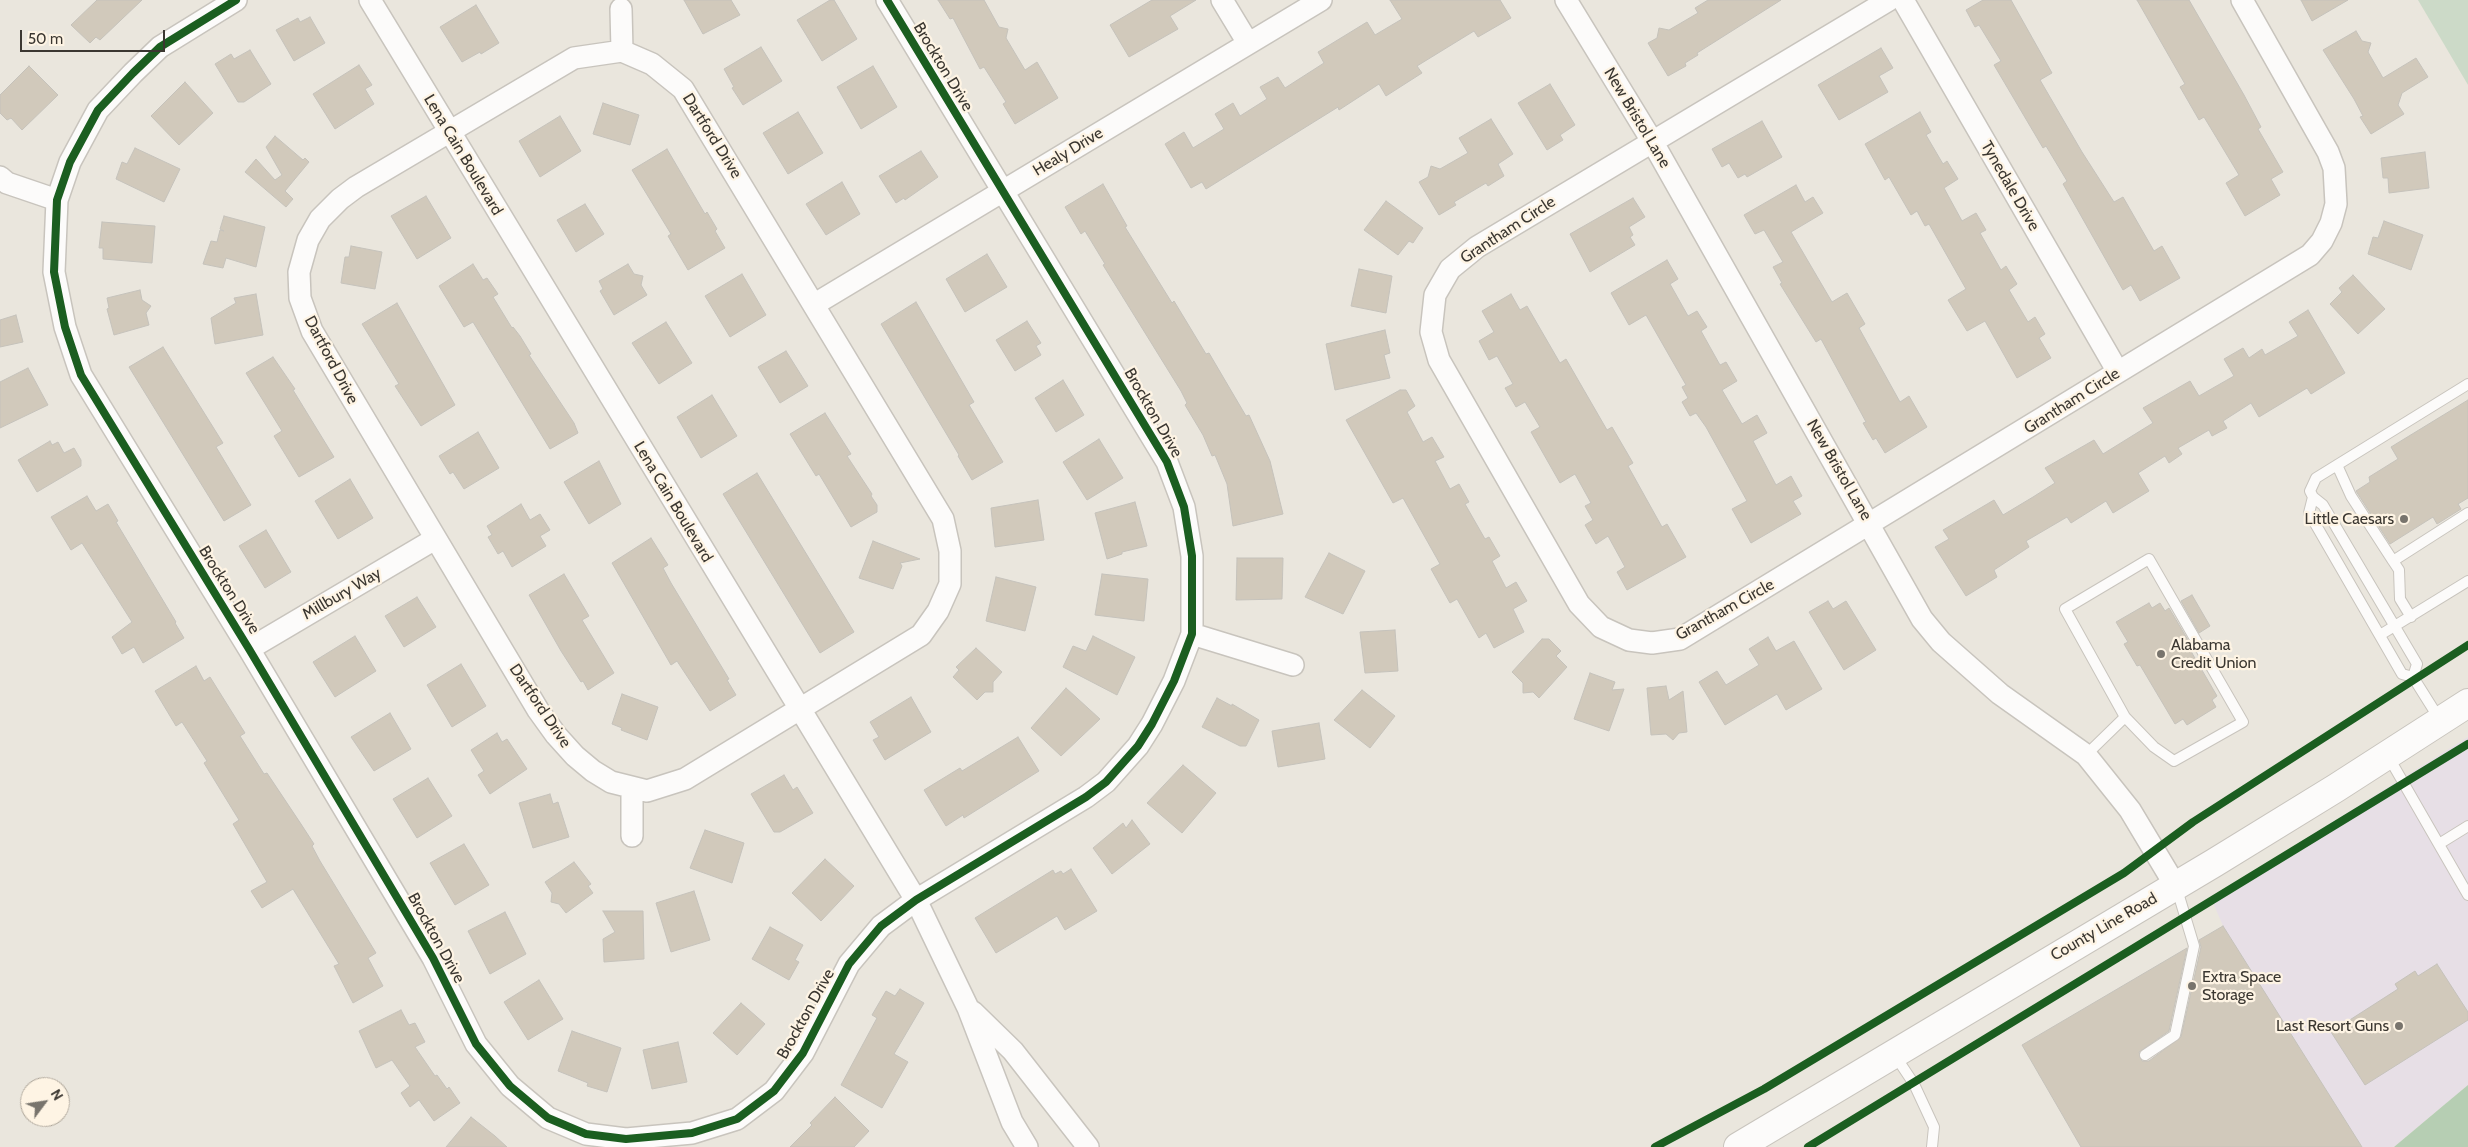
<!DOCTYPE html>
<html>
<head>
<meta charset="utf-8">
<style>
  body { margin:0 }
  #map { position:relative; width:2468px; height:1147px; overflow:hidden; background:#eae6dd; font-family:Cabin,sans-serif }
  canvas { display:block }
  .north { position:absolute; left:20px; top:1077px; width:50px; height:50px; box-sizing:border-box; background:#fef4e4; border:1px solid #b0a89c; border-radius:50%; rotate:59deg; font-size:14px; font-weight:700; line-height:20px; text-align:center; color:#3b3731 }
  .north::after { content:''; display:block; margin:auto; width:18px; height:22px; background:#78746d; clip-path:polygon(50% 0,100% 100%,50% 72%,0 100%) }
  .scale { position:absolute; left:20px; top:30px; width:145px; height:22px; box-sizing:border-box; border:2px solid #3b3731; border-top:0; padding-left:6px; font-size:15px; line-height:18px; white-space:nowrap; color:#3b3731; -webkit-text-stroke:4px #fef4e4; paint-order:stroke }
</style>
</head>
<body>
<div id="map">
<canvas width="2468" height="1147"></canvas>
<div class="north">N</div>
<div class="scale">50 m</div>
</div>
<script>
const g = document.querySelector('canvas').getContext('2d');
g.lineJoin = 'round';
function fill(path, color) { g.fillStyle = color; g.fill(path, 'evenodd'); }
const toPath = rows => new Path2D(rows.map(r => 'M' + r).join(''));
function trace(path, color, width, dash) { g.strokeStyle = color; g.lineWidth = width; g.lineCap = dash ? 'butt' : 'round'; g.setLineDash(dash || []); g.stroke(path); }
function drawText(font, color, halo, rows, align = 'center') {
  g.font = font + ' Cabin,sans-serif'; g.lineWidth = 4.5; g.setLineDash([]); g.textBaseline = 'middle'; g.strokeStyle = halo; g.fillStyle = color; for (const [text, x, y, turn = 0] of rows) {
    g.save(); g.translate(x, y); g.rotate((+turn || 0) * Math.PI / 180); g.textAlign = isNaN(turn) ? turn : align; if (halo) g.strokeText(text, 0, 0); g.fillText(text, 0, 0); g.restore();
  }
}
fill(toPath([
  [2468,737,2468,1085,2394,1147,2362,1147,2223,926,2211,898]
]), '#e7dfe6');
fill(toPath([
  [2418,0,2468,0,2468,85]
]), '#ccdac8');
fill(toPath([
  [2468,1085,2468,1147,2394,1147,2444,1105]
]), '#b6ceb3');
const building = toPath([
  [97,0,142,0,100,40,96,37,90,43,71,25,97,0],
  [684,0,731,0,740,15,703,34,684,0],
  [830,0,834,0,857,39,822,61,797,20,830,0],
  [938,0,984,0,999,27,1008,29,1006,38,1025,70,1037,62,1058,98,1015,124,1003,104,1006,102,984,67,980,69,953,18,950,19,938,0],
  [1152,0,1196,0,1170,16,1178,29,1129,57,1110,25,1152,0],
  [1390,0,1500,0,1511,18,1478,37,1474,31,1417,66,1422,73,1386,96,1379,84,1339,110,1338,107,1206,189,1202,182,1191,188,1165,144,1184,132,1193,148,1224,129,1215,114,1233,103,1240,116,1267,99,1260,87,1278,77,1285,88,1324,63,1318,52,1367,22,1375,35,1402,19,1390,0],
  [1708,0,1781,0,1697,53,1698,55,1685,63,1686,66,1668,76,1648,43,1657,38,1659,28,1669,30,1698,13,1695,8,1708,0],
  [1983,0,2011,0,2052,73,2040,80,2082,152,2114,202,2123,197,2154,251,2162,246,2180,278,2140,301,2131,285,2123,290,2063,184,2067,181,2046,146,2043,148,1994,65,2001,61,1979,25,1975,27,1966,10,1983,0],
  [2137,0,2189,0,2244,95,2261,127,2258,129,2283,172,2271,179,2280,195,2245,216,2226,183,2239,175,2204,117,2199,120,2180,87,2185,84,2137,0],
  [2301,0,2348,0,2312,21,2301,0],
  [476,5,499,43,481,54,480,52,462,62,440,27,476,5],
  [310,17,325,43,294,61,276,30,298,18,300,22,310,17],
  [2356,31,2362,41,2371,43,2368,52,2383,78,2416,58,2428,77,2402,93,2398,105,2404,114,2371,134,2360,117,2363,116,2354,99,2323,50,2356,31],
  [761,47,782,81,743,105,732,88,734,87,724,69,761,47],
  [1881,48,1893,68,1879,76,1888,92,1839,120,1818,85,1881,48],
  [250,50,271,84,244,102,238,102,215,64,231,54,234,59,250,50],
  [359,65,372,85,365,89,374,104,335,129,313,94,359,65],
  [29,66,58,95,22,130,11,118,7,120,0,113,0,95,29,66],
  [873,66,897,107,861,129,837,87,873,66],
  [185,82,213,113,179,145,151,116,185,82],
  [1550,84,1575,125,1560,135,1563,140,1547,150,1518,103,1550,84],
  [603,103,639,115,630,145,593,134,603,103],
  [798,112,823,153,788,174,763,133,798,112],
  [1920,112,1931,132,1926,135,1943,164,1947,161,1958,179,1944,188,1962,221,1976,213,1986,230,1980,233,2001,270,2006,266,2017,284,2009,290,2028,322,2035,317,2045,334,2039,338,2051,358,2017,378,1985,321,1967,331,1948,300,1966,289,1929,224,1925,226,1917,211,1911,215,1889,177,1885,180,1865,144,1920,112],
  [560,116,581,151,540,177,519,141,560,116],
  [1491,119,1513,154,1498,164,1504,176,1488,186,1486,183,1454,202,1456,205,1439,215,1419,182,1428,177,1431,166,1440,169,1468,153,1459,138,1491,119],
  [1762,121,1782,157,1747,177,1745,174,1738,178,1729,163,1722,167,1712,149,1762,121],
  [275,136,303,160,305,158,309,162,285,191,293,199,286,207,245,172,256,159,275,180,282,175,266,147,275,136],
  [135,148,180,169,164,202,116,179,122,162,127,164,135,148],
  [667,149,705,214,707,212,717,229,715,231,725,248,688,270,668,236,671,234,632,170,667,149],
  [921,151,938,177,905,200,904,198,896,203,879,176,921,151],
  [2425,152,2429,188,2389,193,2388,178,2383,178,2381,158,2425,152],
  [842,182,860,214,826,235,806,204,842,182],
  [1103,184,1127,226,1125,227,1172,303,1174,301,1206,354,1209,353,1246,416,1249,415,1270,461,1283,514,1233,526,1227,484,1215,455,1212,456,1203,435,1185,405,1187,403,1181,391,1103,265,1105,264,1085,231,1081,234,1065,207,1103,184],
  [1796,185,1805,202,1813,197,1823,213,1791,232,1832,302,1847,293,1865,324,1859,328,1900,402,1909,396,1927,427,1885,453,1876,438,1873,440,1863,423,1866,422,1821,339,1816,342,1780,284,1782,283,1773,267,1783,262,1764,230,1755,234,1744,215,1796,185],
  [426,196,451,238,417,259,391,216,426,196],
  [1633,198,1645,217,1629,227,1633,235,1630,237,1635,245,1590,272,1570,234,1633,198],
  [1386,201,1423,228,1413,243,1409,241,1398,255,1364,230,1386,201],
  [585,204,604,234,576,252,557,220,585,204],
  [224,216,265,227,256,267,226,258,223,268,203,264,211,241,217,242,220,230,224,231,220,229,224,216],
  [2384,221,2423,235,2411,270,2368,254,2373,237,2378,238,2384,221],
  [102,222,155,226,152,263,103,259,103,248,99,248,102,222],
  [351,246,382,252,375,289,341,283,345,257,349,257,351,246],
  [987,254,1007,287,965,312,946,279,987,254],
  [1667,260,1678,279,1670,284,1688,316,1697,311,1707,327,1701,331,1720,365,1726,362,1737,381,1722,390,1742,424,1757,415,1767,433,1753,441,1776,485,1791,476,1802,496,1793,501,1801,514,1751,543,1732,509,1747,501,1706,427,1696,413,1690,416,1682,402,1688,398,1682,387,1686,385,1646,315,1629,325,1611,293,1667,260],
  [473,264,483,280,487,278,498,294,493,297,512,328,513,327,520,336,531,354,529,355,574,423,578,433,550,449,473,322,464,327,439,286,473,264],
  [628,264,634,274,643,276,641,285,647,295,614,315,600,291,603,289,599,281,628,264],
  [1359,269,1392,276,1386,313,1351,306,1359,269],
  [742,274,766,315,730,337,705,296,742,274],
  [2353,275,2385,309,2358,334,2330,304,2342,292,2339,288,2353,275],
  [140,290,142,300,151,306,146,313,149,325,114,335,107,309,109,308,107,298,140,290],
  [256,294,263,335,215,344,211,318,236,303,234,298,256,294],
  [1511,294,1520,310,1527,306,1560,363,1566,359,1607,430,1612,427,1633,463,1628,466,1662,527,1667,524,1686,557,1627,590,1617,572,1625,567,1608,536,1596,544,1585,525,1593,520,1585,506,1591,503,1575,474,1560,483,1531,432,1540,427,1525,402,1516,407,1505,388,1513,384,1497,356,1489,360,1479,341,1494,332,1482,311,1511,294],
  [916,302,974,402,969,405,1003,462,972,480,958,456,959,455,881,324,916,302],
  [397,303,455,405,421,426,395,386,399,384,362,324,397,303],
  [2308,310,2345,373,2311,394,2307,388,2259,417,2251,403,2223,421,2227,428,2212,436,2209,430,2178,448,2182,454,2169,463,2165,456,2138,473,2149,491,2113,513,2106,501,2071,523,2067,517,2026,541,2029,547,1994,570,1997,577,1966,596,1935,547,1949,539,1943,530,1994,500,2003,515,2033,497,2055,483,2045,468,2094,440,2103,454,2132,436,2153,423,2143,408,2190,381,2199,396,2234,376,2224,359,2243,348,2249,358,2262,349,2265,355,2298,336,2289,322,2308,310],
  [16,315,23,342,0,347,0,320,16,315],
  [1027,321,1041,343,1036,346,1041,355,1015,371,996,340,1027,321],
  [666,322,692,363,659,384,632,343,666,322],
  [1385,330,1390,353,1384,355,1390,378,1335,390,1326,344,1385,330],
  [163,347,223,443,216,447,251,505,224,521,129,367,163,347],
  [786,351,808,386,780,403,758,367,786,351],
  [273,357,295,389,293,390,334,457,299,477,274,436,282,431,246,373,273,357],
  [28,368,48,405,0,428,0,382,28,368],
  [1063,380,1084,415,1056,432,1035,398,1063,380],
  [1400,390,1406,390,1415,406,1407,412,1423,442,1432,437,1444,457,1435,461,1450,489,1459,484,1469,502,1465,504,1485,539,1489,537,1500,556,1492,561,1506,588,1516,582,1527,601,1513,609,1524,632,1494,648,1486,633,1479,638,1457,599,1450,603,1431,569,1440,564,1403,498,1393,503,1346,420,1400,390],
  [712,395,737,436,701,458,677,417,712,395],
  [2468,400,2468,498,2458,504,2461,509,2437,524,2433,517,2390,544,2356,491,2370,482,2369,477,2398,459,2391,447,2468,400],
  [825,413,851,454,847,456,872,494,871,496,877,505,877,512,851,527,819,474,816,476,790,434,825,413],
  [478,432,499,468,464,489,453,472,450,474,439,456,478,432],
  [1099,439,1123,478,1087,500,1063,462,1099,439],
  [50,441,52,445,58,442,64,453,74,448,81,460,81,466,37,492,18,460,50,441],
  [599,461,621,504,589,524,564,482,599,461],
  [757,473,854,632,820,653,723,494,757,473],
  [350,479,373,518,338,539,315,501,350,479],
  [87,496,96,511,108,504,118,521,116,522,176,622,175,623,184,638,143,663,134,647,122,654,112,637,132,622,82,543,71,550,51,517,87,496],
  [1038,500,1044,540,995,547,991,508,1038,500],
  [1135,502,1147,546,1122,552,1122,554,1107,559,1095,513,1135,502],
  [521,504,530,520,540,514,550,530,540,536,546,546,512,567,503,551,498,554,488,537,492,535,487,526,521,504],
  [266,530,291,572,265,588,239,546,266,530],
  [651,538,668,565,663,568,671,583,729,679,727,680,736,695,710,711,677,661,671,665,612,563,651,538],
  [873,541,920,559,900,563,902,566,893,589,859,578,873,541],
  [1329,553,1365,571,1343,614,1305,597,1329,553],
  [1237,558,1283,558,1282,599,1236,600,1237,558],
  [564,574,589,616,582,620,614,673,588,690,583,681,581,682,561,651,529,595,564,574],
  [1102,574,1148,579,1144,621,1095,615,1102,574],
  [996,577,1036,587,1025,631,986,621,996,577],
  [2192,595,2210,626,2199,633,2181,601,2192,595],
  [417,597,436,627,404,647,385,616,417,597],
  [1828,601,1833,609,1846,601,1876,650,1844,670,1809,612,1828,601],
  [2149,603,2152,608,2160,603,2165,611,2169,608,2188,640,2185,641,2217,696,2212,700,2216,707,2187,725,2183,719,2175,724,2140,665,2137,666,2124,644,2128,642,2116,622,2149,603],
  [1395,630,1398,671,1365,673,1360,632,1395,630],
  [355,636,376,671,335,697,313,662,355,636],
  [1093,636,1135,657,1117,695,1063,667,1073,646,1086,651,1093,636],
  [1768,637,1776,651,1794,641,1822,689,1786,710,1777,694,1725,725,1699,682,1717,671,1726,685,1759,665,1749,649,1768,637],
  [1542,639,1549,639,1561,651,1556,656,1567,667,1539,698,1533,692,1523,693,1523,683,1512,672,1542,639],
  [976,648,1002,672,993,682,993,692,985,692,977,700,953,677,959,670,956,667,976,648],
  [461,664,486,706,452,727,427,685,461,664],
  [196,666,204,681,210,677,245,733,240,736,264,774,267,773,301,824,314,844,312,846,320,861,376,953,368,958,383,986,353,1003,334,966,339,964,293,889,262,908,251,891,267,882,233,824,239,820,204,763,207,761,182,722,176,726,155,691,196,666],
  [1590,673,1615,682,1612,690,1624,689,1609,731,1574,719,1590,673],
  [1666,686,1669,700,1683,691,1687,732,1679,733,1673,740,1666,734,1651,735,1647,688,1666,686],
  [1066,688,1100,719,1061,756,1031,728,1066,688],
  [1362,690,1395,716,1370,748,1334,720,1362,690],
  [622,694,658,707,647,740,621,730,622,728,612,724,622,694],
  [911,697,931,732,885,760,873,740,879,737,870,722,911,697],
  [1217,698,1232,706,1232,704,1259,720,1246,746,1240,746,1202,727,1217,698],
  [390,713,411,749,374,771,351,737,390,713],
  [1319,723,1325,759,1278,767,1272,731,1319,723],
  [497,733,502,742,507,739,527,769,490,794,478,775,484,771,471,750,497,733],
  [1018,737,1039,771,964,818,963,815,946,826,924,790,960,768,962,771,1018,737],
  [1183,765,1216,793,1182,833,1147,803,1183,765],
  [784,775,793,790,797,787,813,813,780,832,774,832,751,794,784,775],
  [428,778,452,816,417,838,393,799,428,778],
  [550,794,553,804,558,802,569,837,533,848,519,803,550,794],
  [1132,820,1150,844,1112,874,1093,848,1123,823,1126,828,1132,820],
  [705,830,744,843,732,883,690,868,705,830],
  [464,844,489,885,455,905,430,863,464,844],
  [825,859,854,886,821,921,792,893,825,859],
  [574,862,591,884,588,886,593,893,566,913,559,904,551,902,552,893,545,882,574,862],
  [1071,869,1097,911,1065,930,1057,916,996,953,975,918,1053,870,1055,874,1061,871,1063,874,1071,869],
  [694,891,710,940,671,952,656,903,694,891],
  [603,911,643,911,644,959,604,962,603,939,615,932,603,911],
  [505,912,526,954,490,974,468,931,505,912],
  [2223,926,2362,1147,2081,1147,2022,1045,2187,948,2169,1031,2139,1052,2142,1061,2149,1061,2181,1037,2201,947,2199,940,2223,926],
  [770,927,803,945,795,960,799,962,789,980,752,959,770,927],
  [2437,964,2468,1012,2468,1020,2365,1085,2331,1032,2398,989,2395,984,2415,971,2418,976,2437,964],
  [539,980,563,1019,528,1040,504,1002,539,980],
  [900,989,924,1003,894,1054,908,1062,882,1108,841,1085,877,1018,872,1015,886,991,895,996,900,989],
  [741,1003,765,1024,737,1055,713,1033,741,1003],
  [401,1010,409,1025,415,1023,425,1042,415,1047,435,1076,437,1075,447,1089,449,1087,460,1103,434,1121,419,1100,410,1107,401,1093,410,1086,392,1060,376,1068,359,1031,401,1010],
  [572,1031,621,1048,607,1092,587,1086,588,1083,558,1071,572,1031],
  [678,1042,687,1082,652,1089,643,1050,678,1042],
  [835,1097,869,1131,854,1147,790,1147,812,1125,810,1123,835,1097],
  [471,1117,495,1136,507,1147,446,1147,471,1117]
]);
fill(building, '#d1c9bb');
trace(building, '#c5c2bb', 1);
const service = toPath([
  [2337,465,2351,496,2393,561],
  [2313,497,2323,505,2417,664,2413,677],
  [2411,617,2400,599,2399,570,2393,561,2468,513],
  [2380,635,2468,581],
  [2440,720,2413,677,2402,674,2309,513,2313,497,2310,491,2316,478,2468,384],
  [2086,755,2125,717,2154,747,2174,761,2243,722,2149,559,2065,609,2125,717],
  [2388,756,2468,895],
  [2439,844,2468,826],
  [1894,1054,1914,1084,1934,1127,1932,1147],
  [2145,1055,2175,1035,2194,946,2176,886]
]);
const minor = toPath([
  [236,0,160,47,133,73,98,110,70,162,57,200,54,272,65,327,81,375,249,649,433,958,476,1044,510,1086,548,1118,586,1134,626,1139,692,1133,737,1119,774,1091,803,1053,849,964,881,926,916,900,1086,797,1106,782,1138,746,1152,724,1174,681,1192,634,1192,556,1184,507,1167,462,887,0],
  [370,0,916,900,968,1008,1012,1122,1027,1147],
  [1222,0,1248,43],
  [1566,0,1652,141,1922,619,1941,642,2000,694,2086,755,2130,810,2175,885],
  [1889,0,1477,247,1450,269,1435,295,1431,332,1439,360,1579,604,1601,627,1629,640,1652,643,1680,639,2310,255,2322,241,2331,223,2336,204,2334,168,2328,152,2242,0],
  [1903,0,2118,372],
  [621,9,622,51],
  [622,51,652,64,683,89,943,519,950,551,950,584,938,611,921,635,685,779,647,791,611,782,593,771,575,756,556,735,538,710,312,331,300,298,299,272,308,240,320,219,340,199,356,187,574,58,622,51],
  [0,177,7,183,57,200],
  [815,304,1321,0],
  [1192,634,1293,665],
  [249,649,435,539],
  [632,836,632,788],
  [973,1012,1013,1051,1088,1147]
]);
const secondary = toPath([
  [1738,1147,2214,863,2336,788,2468,703]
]);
trace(service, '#c8c4bd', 12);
trace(minor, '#c8c4bd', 24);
trace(secondary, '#c8c4bd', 30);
trace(service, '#fcfbfa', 10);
trace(minor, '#fcfbfa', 21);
trace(secondary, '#fcfbfa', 28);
trace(toPath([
  [236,0,160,47,133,73,98,110,70,162,57,200,54,272,65,327,81,375,249,649,433,958,476,1044,510,1086,548,1118,586,1134,626,1139,692,1133,737,1119,774,1091,803,1053,849,964,881,926,916,900,1086,797,1106,782,1138,746,1152,724,1174,681,1192,634,1192,556,1184,507,1167,462,887,0],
  [1655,1147,1764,1089,2124,873,2193,822,2468,645],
  [1808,1147,2468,744]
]), '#1b5e20', 8);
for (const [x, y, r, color] of [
  [2404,519,5,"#78746d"],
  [2161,654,5,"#78746d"],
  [2192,986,5,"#78746d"],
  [2399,1026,5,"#78746d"]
]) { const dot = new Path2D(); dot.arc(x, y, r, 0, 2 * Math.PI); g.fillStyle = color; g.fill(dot); trace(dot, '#fef4e4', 2); }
drawText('16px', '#3b3731', '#fef4e4', [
  ["Brockton Drive",943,67,59],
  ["New Bristol Lane",1637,118,59],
  ["Dartford Drive",712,136,58],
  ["Healy Drive",1068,152,-31],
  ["Lena Cain Boulevard",463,155,59],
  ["Tynedale Drive",2010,186,60],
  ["Grantham Circle",1508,230,-33],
  ["Dartford Drive",331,360,62],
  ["Grantham Circle",2072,401,-32],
  ["Brockton Drive",1153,413,60],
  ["New Bristol Lane",1839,470,60],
  ["Lena Cain Boulevard",673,502,59],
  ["Brockton Drive",229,590,58],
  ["Millbury Way",342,594,-30],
  ["Grantham Circle",1725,610,-29],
  ["Dartford Drive",540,706,56],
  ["County Line Road",2104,927,-30],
  ["Brockton Drive",436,938,61],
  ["Brockton Drive",806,1014,-61]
]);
drawText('16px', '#3b3731', '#fef4e4', [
  ["Little Caesars",2394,519],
  ["Alabama",2171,645,"left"],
  ["Credit Union",2171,663,"left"],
  ["Extra Space",2202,977,"left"],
  ["Storage",2202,995,"left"],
  ["Last Resort Guns",2389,1026]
], 'right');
</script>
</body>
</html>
